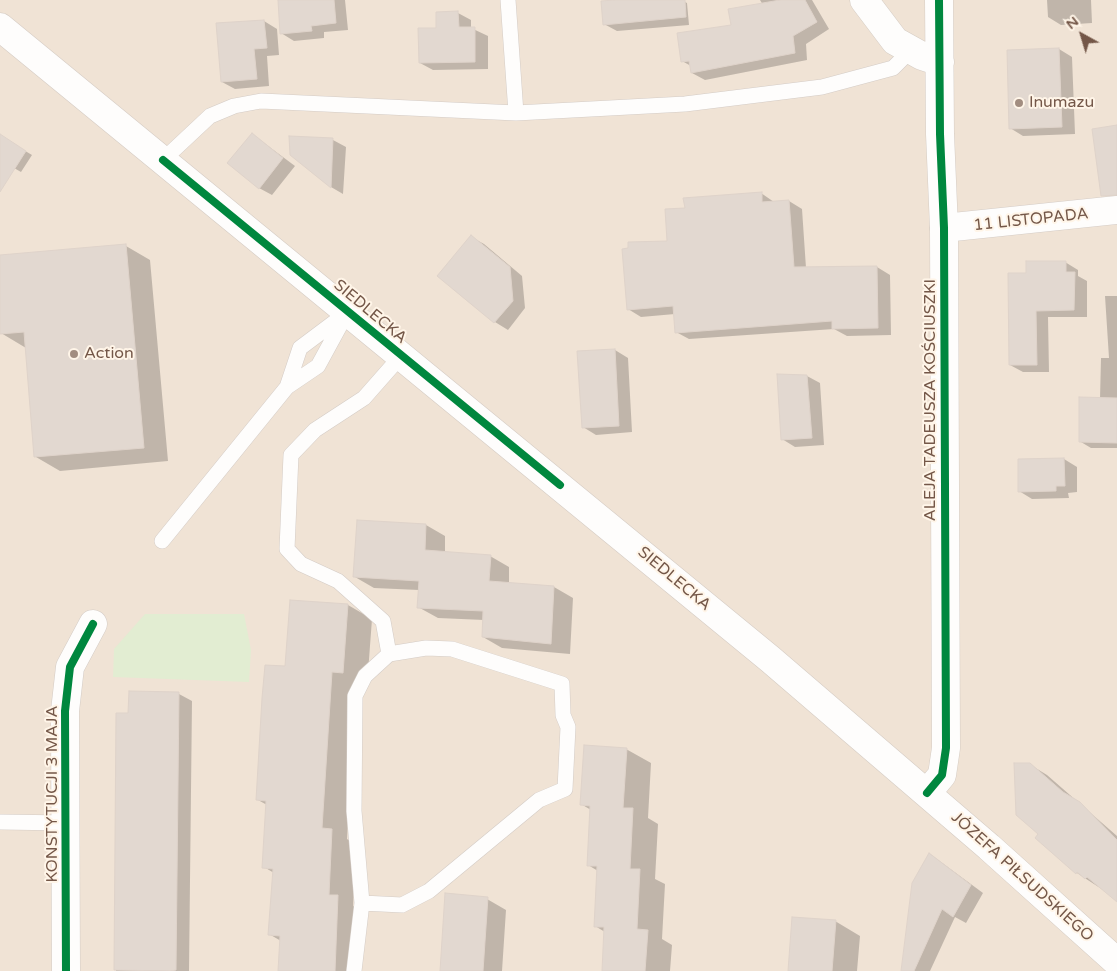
<!DOCTYPE html>
<html>
<head>
<meta charset="utf-8">
<style>
  body { margin:0 }
  #map { position:relative; width:1117px; height:971px; overflow:hidden; background:#f6f0e8; font-family:"Varela Round",sans-serif }
  canvas { display:block }
  .north { position:absolute; left:1057px; top:10px; width:50px; height:50px; -webkit-text-stroke:4px #fff5e8; paint-order:stroke; rotate:321deg; font-size:14px; font-weight:700; line-height:20px; text-align:center; color:#745748 }
  .north::after { content:''; display:block; margin:auto; width:18px; height:22px; background:#745748; clip-path:polygon(50% 0,100% 100%,50% 72%,0 100%) }
</style>
</head>
<body>
<div id="map">
<canvas width="1117" height="971"></canvas>
<div class="north">N</div>
</div>
<script>
const g = document.querySelector('canvas').getContext('2d');
g.lineJoin = 'round';
function fill(path, color) { g.fillStyle = color; g.fill(path, 'evenodd'); }
const toPath = rows => new Path2D(rows.map(r => 'M' + r).join(''));
function trace(path, color, width, dash) { g.strokeStyle = color; g.lineWidth = width; g.lineCap = dash ? 'butt' : 'round'; g.setLineDash(dash || []); g.stroke(path); }
function drawText(font, color, halo, rows, align = 'center') {
  g.font = font + ' "Varela Round",sans-serif'; g.lineWidth = 4; g.setLineDash([]); g.textBaseline = 'middle'; g.strokeStyle = halo; g.fillStyle = color; for (const [text, x, y, turn = 0] of rows) {
    g.save(); g.translate(x, y); g.rotate((+turn || 0) * Math.PI / 180); g.textAlign = isNaN(turn) ? turn : align; if (halo) g.strokeText(text, 0, 0); g.fillText(text, 0, 0); g.restore();
  }
}
fill(toPath([
  [0,0,1117,0,1117,971,0,971]
]), '#f0e3d5');
fill(toPath([
  [145,614,244,614,251,650,249,682,113,677,114,649]
]), '#e2edd2');
fill(toPath([
  [279,0,345,0,348,30,324,32,324,38,294,41,281,33],
  [628,0,681,0,687,3,689,25,617,31,604,24],
  [760,0,812,0,829,29,806,44,807,60,705,80,692,73,691,66,682,61,763,5],
  [1047,0,1091,0,1092,23,1061,25,1048,17],
  [458,13,471,20,471,28,488,36,488,69,433,70,420,63,437,29],
  [264,21,277,29,279,55,267,56,269,86,235,89,222,82],
  [1059,49,1072,57,1075,134,1023,136,1010,128,1008,51],
  [252,134,295,166,272,195,259,188],
  [290,138,333,140,346,147,343,194,331,187,291,154],
  [5,139,32,155,21,172,0,160,0,146],
  [761,193,774,202,789,201,802,209,806,268,877,267,890,275,891,335,847,336,834,329,689,339,676,332,675,314,641,317,628,309,686,209],
  [471,237,484,244,522,276,525,308,508,330,495,322,439,276],
  [126,246,150,260,168,461,60,471,36,457,26,348,1,333,0,257],
  [1065,262,1078,270,1078,276,1087,281,1087,317,1048,317,1049,372,1023,372,1010,365,1027,274],
  [1105,296,1117,296,1117,448,1091,448,1081,442,1100,399,1101,358,1109,358],
  [615,350,628,358,632,432,596,435,583,427],
  [807,376,820,383,824,445,795,447,782,439],
  [1064,459,1077,467,1077,492,1068,493,1069,498,1032,499,1019,491],
  [358,521,426,525,445,536,445,553,490,556,509,567,509,584,554,587,573,598,570,654,502,648,483,637,484,620,438,618,418,607,419,590,374,588,355,577],
  [348,605,372,619,367,686,356,685,347,839,356,845,353,906,362,911,360,971,279,971,281,941,269,934,274,873,264,867,267,805,258,800,286,667],
  [179,694,192,701,189,971,116,971,117,743,130,714],
  [626,749,651,763,648,818,658,824,655,879,665,884,662,939,672,945,670,971,603,971,605,932,595,926,598,871,588,865,591,810,581,804],
  [1029,764,1047,775,1117,836,1117,899,1077,873,1037,838,1039,834],
  [930,854,983,893,966,923,955,917,930,971,902,971],
  [487,899,506,910,502,971,441,971],
  [835,921,860,936,857,971,789,971]
]), '#0003');
const building = toPath([
  [278,0,334,0,336,23,311,26,312,31,280,34,278,0],
  [614,0,685,0,686,17,603,25,601,1,614,0],
  [780,0,805,0,817,22,793,36,795,53,691,73,689,61,681,62,677,33,731,25,728,9,780,0],
  [458,11,459,27,475,27,475,62,419,63,418,28,436,28,436,12,458,11],
  [264,20,267,48,254,49,257,79,221,82,216,23,264,20],
  [1059,48,1062,127,1009,129,1007,50,1059,48],
  [1117,125,1117,195,1101,196,1092,129,1117,125],
  [252,133,283,158,259,189,227,163,252,133],
  [0,134,26,151,0,192,0,134],
  [289,136,333,138,331,188,290,155,289,136],
  [762,192,762,202,789,200,794,267,877,266,878,328,832,329,832,321,675,333,673,306,627,310,622,249,628,248,628,242,667,241,665,209,685,208,683,198,762,192],
  [471,235,510,267,513,301,494,323,437,276,471,235],
  [126,244,144,448,34,457,24,332,0,334,0,255,126,244],
  [1026,261,1066,261,1066,272,1075,272,1074,310,1036,311,1037,365,1009,365,1008,273,1026,273,1026,261],
  [615,349,619,426,582,428,577,351,615,349],
  [777,374,807,375,812,438,781,440,777,374],
  [1079,397,1117,398,1117,443,1079,442,1079,397],
  [1064,458,1065,486,1056,486,1056,491,1018,492,1018,459,1064,458],
  [357,520,426,524,425,550,491,555,489,581,554,586,551,644,482,637,483,611,417,608,419,581,353,577,357,520],
  [290,600,348,604,343,673,332,672,322,828,332,829,329,895,338,895,335,971,278,971,280,936,268,935,273,869,262,868,266,801,256,800,262,698,265,665,285,666,290,600],
  [129,691,179,692,176,970,170,971,114,970,116,713,128,713,129,691],
  [584,745,627,748,623,808,633,808,630,869,640,869,637,929,648,930,645,971,602,971,604,927,594,927,597,866,587,866,590,806,580,805,584,745],
  [1014,763,1030,763,1063,792,1080,802,1117,840,1117,902,1087,877,1085,879,1077,872,1076,874,1035,838,1038,834,1016,815,1014,763],
  [929,853,971,885,953,917,942,909,914,971,901,971,912,883,929,853],
  [445,893,488,897,483,971,440,971,445,893],
  [792,917,836,920,832,971,788,971,792,917]
]);
fill(building, '#e2d8d0');
trace(building, '#dfd3ca', 1);
const lane = toPath([
  [508,0,516,113],
  [163,160,210,116,234,106,261,101,516,113,685,104,822,87,893,68,911,50],
  [287,387,300,348,344,315],
  [162,541,287,387,318,366,348,311],
  [426,648,452,649,562,684,563,715,568,727,565,789,539,800,429,891,402,905,362,903,354,811,355,696,365,676,389,654,426,648],
  [389,654,383,621,338,581,301,564,287,549,291,455,315,430,364,398,401,356],
  [0,822,67,823],
  [354,971,362,903]
]);
const street = toPath([
  [944,228,1117,210],
  [66,971,65,711,70,667,93,624]
]);
const secondary = toPath([
  [864,0,895,41,922,56,940,62],
  [0,27,770,659,989,847,1117,962],
  [927,793,942,775,946,748,944,228,940,134,939,0]
]);
trace(lane, '#d4ccc6', 16);
trace(street, '#d4ccc6', 29);
trace(secondary, '#d5ccc4', 29);
trace(lane, '#fefdfc', 15);
trace(street, '#fefdfc', 28);
trace(secondary, '#fefdfc', 28);
trace(toPath([
  [163,160,560,485],
  [927,793,942,775,946,748,944,228,940,134,939,0],
  [66,971,65,711,70,667,93,624]
]), '#00873e', 8);
for (const [x, y, r, color] of [
  [1019,103,5,"#a28d80"],
  [74,354,5,"#a28d80"]
]) { const dot = new Path2D(); dot.arc(x, y, r, 0, 2 * Math.PI); g.fillStyle = color; g.fill(dot); trace(dot, '#fff5e8', 2); }
drawText('16px', '#745748', '#fff5e8', [
  ["Inumazu",1029,103],
  ["Action",84,354]
], 'left');
drawText('16px', '#745748', '#fff5e8', [
  ["11 LISTOPADA",1031,220,-6],
  ["SIEDLECKA",370,312,40],
  ["ALEJA TADEUSZA KOŚCIUSZKI",931,400,-90],
  ["SIEDLECKA",674,579,40],
  ["KONSTYTUCJI 3 MAJA",53,794,-90],
  ["JÓZEFA PIŁSUDSKIEGO",1022,877,42]
]);
</script>
</body>
</html>
